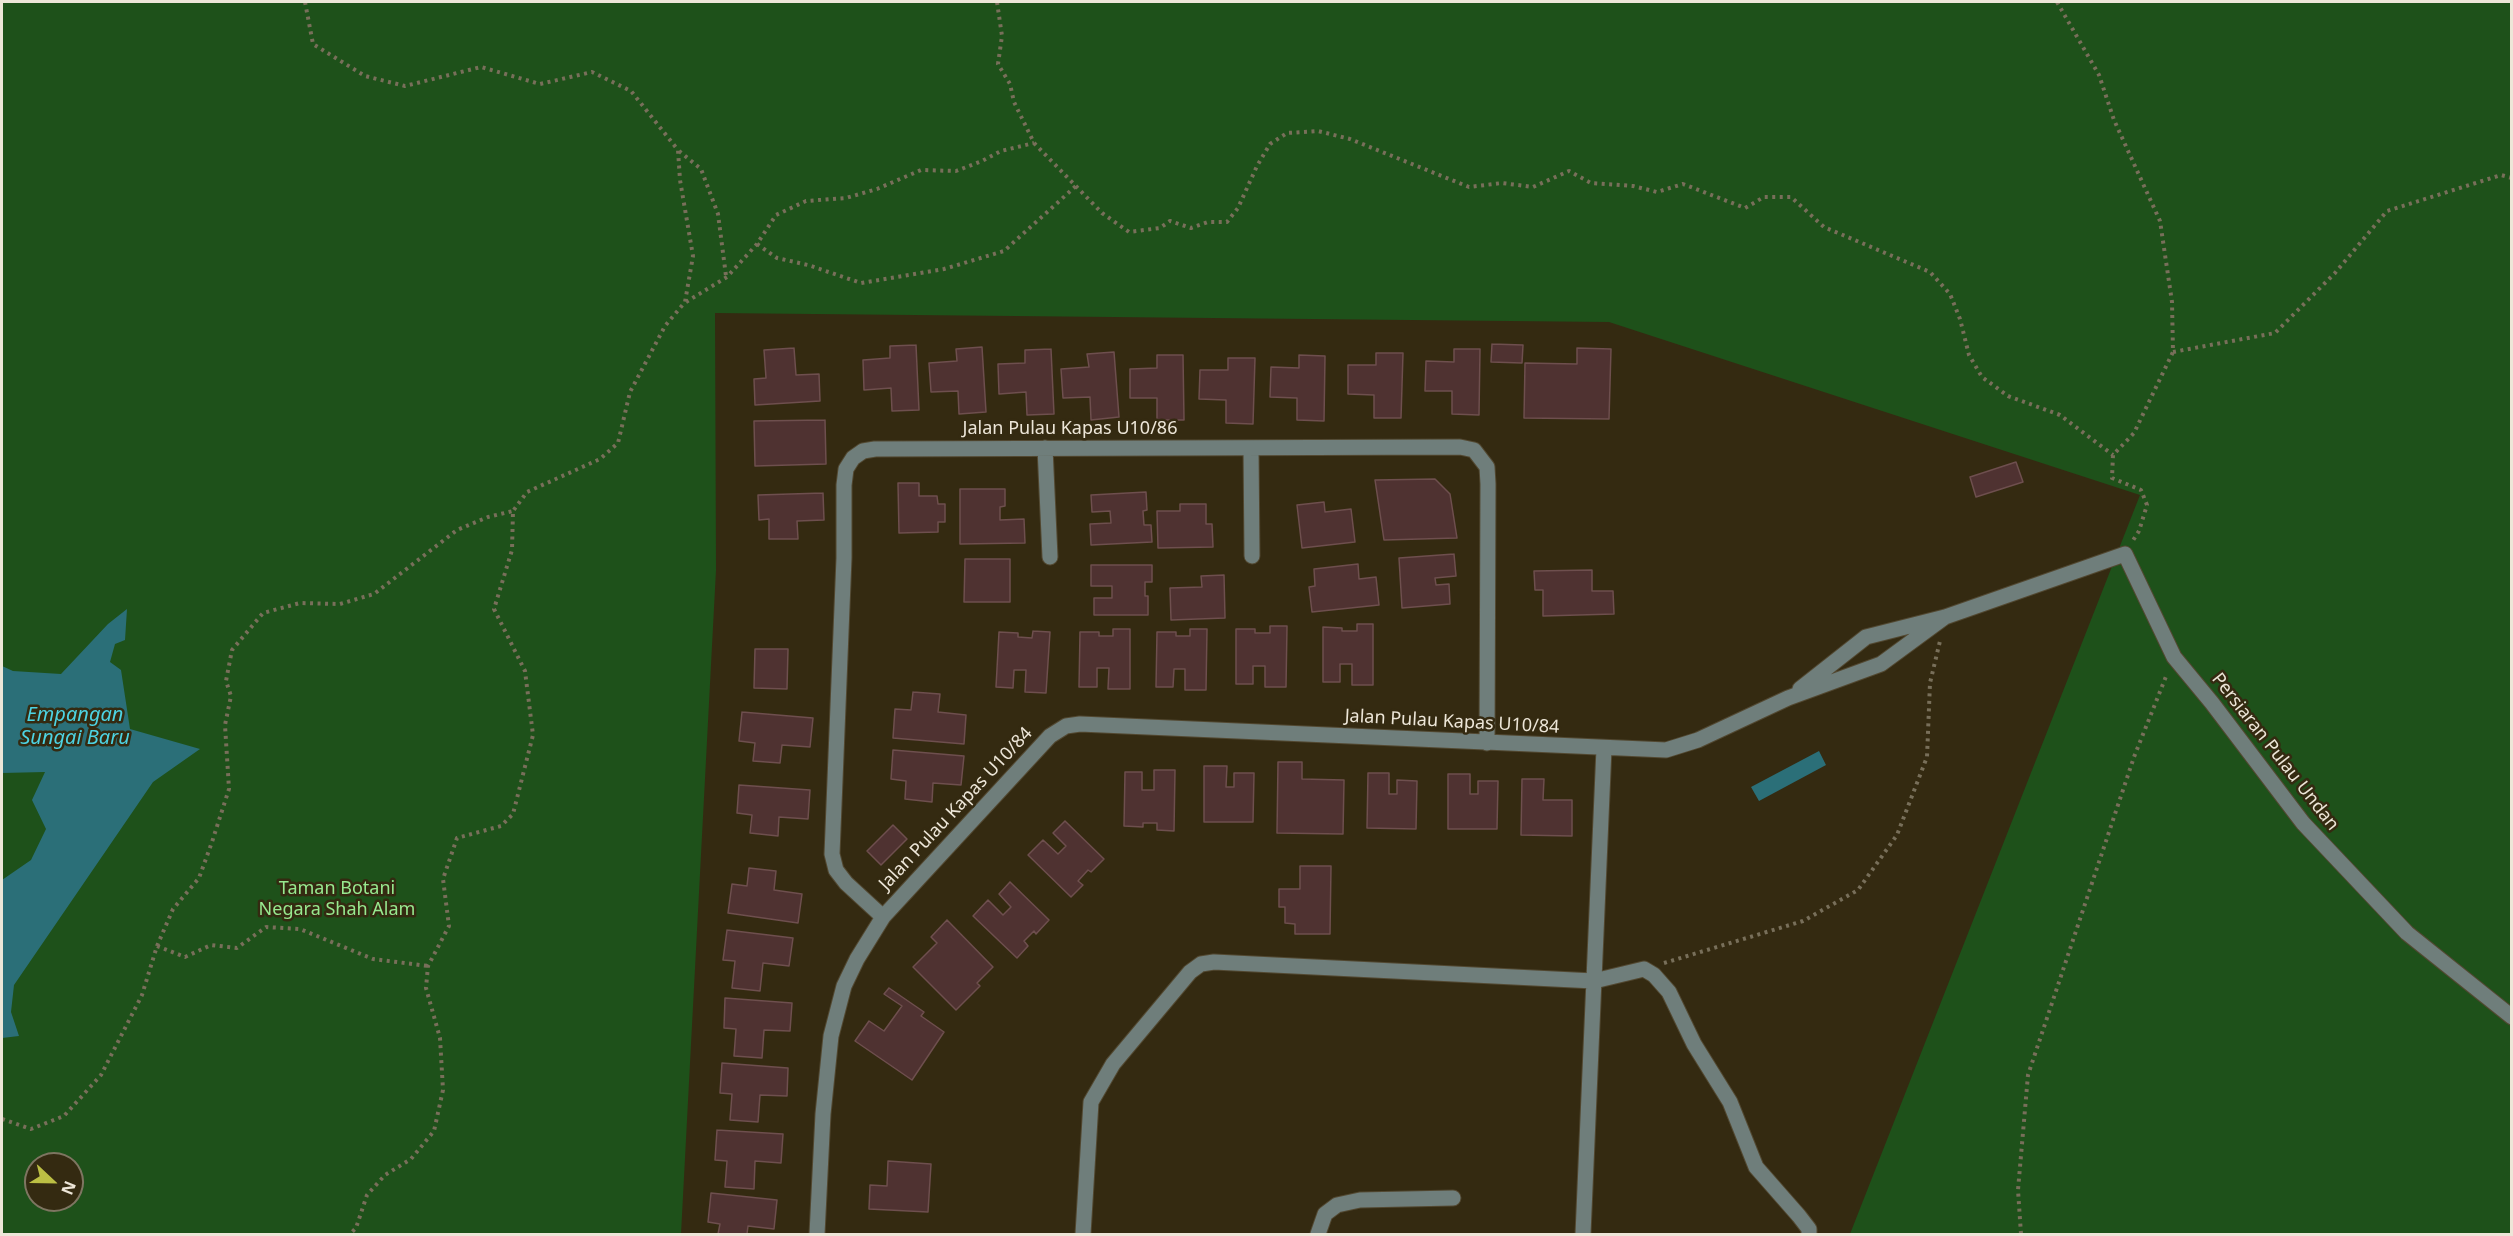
<!DOCTYPE html>
<html>
<head>
<meta charset="utf-8">
<style>
  body { margin:0 }
  #map { position:relative; width:2513px; height:1236px; overflow:hidden; background:#342a11; font-family:"Noto Sans",sans-serif }
  canvas { display:block }
  .frame { position:absolute; inset:0; border:3px solid #ede6d8; pointer-events:none }
  .north { position:absolute; left:24px; top:1152px; width:60px; height:60px; box-sizing:border-box; background:#342a11; border:2px solid #7e7561; border-radius:50%; rotate:112deg; font-size:16px; font-weight:700; line-height:24px; text-align:center; color:#ede6d8 }
  .north::after { content:''; display:block; margin:auto; width:21px; height:27px; background:#bcbf44; clip-path:polygon(50% 0,100% 100%,50% 72%,0 100%) }
</style>
</head>
<body>
<div id="map">
<canvas width="2513" height="1236"></canvas>
<div class="frame"></div>
<div class="north">N</div>
</div>
<script>
const g = document.querySelector('canvas').getContext('2d');
g.lineJoin = 'round';
function fill(path, color) { g.fillStyle = color; g.fill(path, 'evenodd'); }
const toPath = rows => new Path2D(rows.map(r => 'M' + r).join(''));
function trace(path, color, width, dash) { g.strokeStyle = color; g.lineWidth = width; g.lineCap = dash ? 'butt' : 'round'; g.setLineDash(dash || []); g.stroke(path); }
function drawText(font, color, halo, rows, align = 'center') {
  g.font = font + ' "Noto Sans",sans-serif'; g.lineWidth = 5; g.setLineDash([]); g.textBaseline = 'middle'; g.strokeStyle = halo; g.fillStyle = color; for (const [text, x, y, turn = 0] of rows) {
    g.save(); g.translate(x, y); g.rotate((+turn || 0) * Math.PI / 180); g.textAlign = isNaN(turn) ? turn : align; if (halo) g.strokeText(text, 0, 0); g.fillText(text, 0, 0); g.restore();
  }
}
fill(toPath([
  [2,2,2511,2,2511,1234,1850,1234,2140,495,1609,322,715,313,716,570,681,1234,2,1234],
  [36,1164,72,1164,72,1200,36,1200]
]), '#1e511a');
fill(toPath([
  [127,609,125,640,115,644,110,662,121,670,130,729,200,749,153,782,14,985,11,1012,19,1036,2,1038,2,880,31,860,46,829,32,800,45,772,2,773,2,666,13,671,61,674,108,624],
  [1819,751,1826,765,1759,801,1751,787]
]), '#2b6f78');
const building = toPath([
  [1492,344,1523,345,1522,363,1491,362,1492,344],
  [916,345,919,410,892,411,891,388,864,390,863,360,890,358,890,346,916,345],
  [982,347,986,412,959,414,958,391,931,392,929,363,957,361,956,349,982,347],
  [794,348,796,375,819,374,820,401,755,405,754,379,766,378,764,350,794,348],
  [1577,348,1611,349,1609,419,1524,418,1525,363,1577,364,1577,348],
  [1051,349,1054,414,1027,415,1026,392,999,394,998,364,1025,363,1025,350,1051,349],
  [1454,349,1480,349,1479,415,1452,414,1452,391,1425,391,1426,361,1454,362,1454,349],
  [1114,352,1119,417,1091,420,1090,397,1063,398,1061,369,1089,367,1087,354,1114,352],
  [1376,353,1403,353,1401,418,1374,418,1374,395,1348,394,1348,365,1376,365,1376,353],
  [1157,355,1183,355,1184,420,1157,420,1157,398,1130,398,1130,369,1157,368,1157,355],
  [1299,355,1325,356,1324,421,1297,420,1297,398,1270,397,1271,367,1299,368,1299,355],
  [1228,358,1255,358,1253,424,1226,423,1226,400,1199,399,1200,370,1228,370,1228,358],
  [825,420,826,464,755,466,754,421,825,420],
  [2016,462,2023,482,1976,497,1970,477,2016,462],
  [1435,479,1450,494,1457,538,1384,540,1375,480,1435,479],
  [898,483,919,483,919,496,937,496,938,504,945,504,945,522,938,522,938,532,899,533,898,483],
  [960,489,1005,489,1005,506,1000,507,1000,520,1024,519,1025,543,960,544,960,489],
  [1146,492,1147,510,1143,511,1144,525,1151,525,1152,542,1091,545,1090,524,1111,523,1110,511,1092,512,1091,495,1146,492],
  [823,493,824,520,797,521,798,539,769,539,769,519,759,520,758,495,823,493],
  [1324,502,1325,512,1351,509,1355,542,1302,548,1297,505,1324,502],
  [1180,504,1206,504,1206,524,1212,524,1213,547,1158,548,1157,511,1180,511,1180,504],
  [1454,554,1456,576,1435,578,1436,585,1449,584,1450,604,1402,608,1399,558,1454,554],
  [965,559,1010,559,1010,602,964,602,965,559],
  [1358,564,1359,579,1376,577,1379,605,1312,612,1309,587,1315,586,1314,569,1358,564],
  [1091,565,1152,565,1152,582,1145,582,1145,596,1148,596,1148,615,1094,615,1094,598,1112,598,1112,586,1091,586,1091,565],
  [1592,570,1592,591,1613,591,1614,614,1543,616,1543,590,1535,590,1534,571,1592,570],
  [1224,575,1225,618,1171,620,1170,588,1202,587,1201,576,1224,575],
  [1357,624,1373,624,1373,685,1352,685,1352,664,1340,664,1340,682,1323,682,1323,627,1342,628,1342,631,1357,631,1357,624],
  [1270,626,1287,626,1286,687,1265,687,1265,666,1253,666,1253,684,1236,684,1236,629,1255,629,1255,633,1270,633,1270,626],
  [1113,629,1130,629,1130,689,1108,689,1109,668,1097,668,1097,687,1079,687,1080,632,1099,632,1099,636,1113,636,1113,629],
  [1190,629,1207,629,1206,690,1185,690,1185,669,1174,669,1173,687,1156,687,1157,632,1176,632,1176,636,1190,636,1190,629],
  [1033,631,1050,632,1046,693,1025,692,1026,670,1014,670,1013,688,996,687,999,632,1018,633,1018,637,1032,638,1033,631],
  [755,649,788,649,787,689,754,688,755,649],
  [913,692,940,694,938,712,966,715,964,744,893,738,895,709,911,710,913,692],
  [742,712,813,718,810,747,782,745,780,763,753,761,755,743,739,741,742,712],
  [893,750,964,756,961,785,933,783,932,802,905,799,906,781,891,779,893,750],
  [1278,762,1302,762,1302,779,1344,780,1343,834,1277,833,1278,762],
  [1204,766,1227,766,1226,787,1234,787,1234,773,1254,773,1253,822,1204,822,1204,766],
  [1154,770,1175,770,1174,831,1157,830,1157,823,1143,823,1143,827,1124,826,1125,772,1142,772,1142,790,1154,790,1154,770],
  [1368,773,1389,773,1389,794,1397,794,1397,780,1417,781,1416,829,1367,828,1368,773],
  [1448,774,1470,774,1470,794,1478,794,1478,781,1498,781,1497,829,1448,829,1448,774],
  [1522,779,1544,779,1543,800,1572,800,1572,836,1521,835,1522,779],
  [739,785,810,790,808,819,779,817,778,836,750,833,752,815,737,813,739,785],
  [1065,821,1104,859,1091,872,1088,870,1078,881,1083,885,1071,897,1028,855,1043,840,1058,854,1066,846,1053,833,1065,821],
  [893,825,907,839,881,865,867,851,893,825],
  [1300,866,1331,866,1330,934,1295,934,1295,924,1285,923,1285,907,1279,907,1279,889,1300,889,1300,866],
  [749,868,776,871,774,890,802,894,798,923,728,913,732,884,747,886,749,868],
  [1010,882,1049,920,1036,934,1034,931,1024,941,1028,946,1017,958,973,916,988,900,1003,915,1011,907,999,894,1010,882],
  [947,920,993,967,977,983,980,986,956,1010,913,967,937,943,931,937,947,920],
  [727,930,793,938,789,966,763,963,760,991,732,988,735,961,723,960,727,930],
  [889,988,924,1012,921,1016,944,1032,912,1080,855,1041,869,1021,884,1031,902,1006,884,994,889,988],
  [725,998,792,1003,790,1031,764,1030,762,1058,734,1056,736,1029,724,1028,725,998],
  [722,1063,788,1068,787,1096,760,1095,758,1122,730,1120,732,1094,720,1093,722,1063],
  [717,1130,783,1134,781,1163,755,1161,754,1189,725,1187,727,1161,715,1160,717,1130],
  [888,1161,931,1164,928,1212,869,1209,870,1185,887,1186,888,1161],
  [711,1193,777,1200,774,1229,748,1226,747,1234,718,1234,720,1224,708,1222,711,1193]
]);
fill(building, '#4f3231');
trace(building, '#6e4f4e', 1.5);
const minor = toPath([
  [1045,448,1050,557],
  [1251,448,1252,556],
  [1800,689,1866,637,1945,617,2125,554,2174,657,2212,703,2303,823,2407,933,2512,1017],
  [883,917,846,883,836,870,832,854,844,558,844,485,846,469,853,458,863,451,875,449,1460,447,1474,450,1487,467,1488,484,1487,743],
  [817,1234,823,1114,831,1036,844,986,857,959,883,917,1050,736,1066,726,1080,724,1666,750,1698,740,1788,698,1881,664,1945,617],
  [1083,1234,1091,1102,1113,1064,1190,972,1201,964,1214,962,1594,981,1644,969,1654,975,1669,992,1694,1044,1730,1102,1756,1167,1799,1216,1809,1229,1809,1234],
  [1318,1234,1325,1214,1337,1205,1360,1200,1453,1198],
  [1583,1234,1604,748]
]);
trace(minor, '#524831', 17);
trace(toPath([
  [305,2,313,44,365,76,405,86,481,67,540,84,592,72,631,91,678,150,680,180,693,256,685,302,665,326,630,392,618,443,600,459,527,492,513,511,512,550,494,609,525,671,533,735,513,814,501,826,457,838,443,879,449,926,428,966,426,988,440,1038,443,1090,434,1131,411,1159,385,1175,367,1195,356,1228,350,1234],
  [997,2,1002,36,998,64,1010,84,1014,102,1034,143,1102,213,1129,232,1160,228,1170,221,1191,228,1208,222,1227,222,1238,208,1257,166,1270,144,1287,133,1318,131,1350,139,1469,187,1502,183,1533,187,1569,171,1591,183,1633,186,1657,192,1683,184,1745,208,1764,197,1791,197,1824,227,1930,272,1950,294,1960,319,1969,355,1982,377,2008,396,2060,415,2113,455],
  [2057,2,2099,75,2114,120,2160,221,2172,302,2173,352,2134,433,2113,455,2112,478,2141,490,2147,505,2139,531,2132,542],
  [679,151,701,169,718,214,726,276],
  [757,244,777,258,808,265,861,283,944,269,1004,251,1076,186],
  [686,302,727,277,757,244,776,215,806,201,846,198,877,189,921,170,956,171,982,161,1001,151,1034,143],
  [2173,352,2275,333,2335,273,2387,211,2501,175,2512,178],
  [157,946,185,957,211,945,237,948,266,927,300,929,373,959,428,966],
  [1664,963,1803,921,1858,890,1897,835,1927,757,1930,683,1940,641],
  [2,1119,31,1129,64,1116,101,1075,142,995,157,946,173,909,199,878,212,842,229,789,225,725,231,696,226,681,232,650,263,613,300,603,340,604,374,594,457,530,488,517,513,511],
  [2021,1234,2018,1190,2028,1075,2134,757,2167,674]
]), '#786f5a', 4, [3, 4.5]);
trace(minor, '#6f7e7b', 15);
drawText('18px', '#ede6d8', '#342a11', [
  ["Jalan Pulau Kapas U10/86",1070,429],
  ["Jalan Pulau Kapas U10/84",1452,722,3],
  ["Persiaran Pulau Undan",2275,752,52],
  ["Jalan Pulau Kapas U10/84",956,809,-47]
]);
drawText('18px', '#97e98f', '#342a11', [
  ["Taman Botani",337,889],
  ["Negara Shah Alam",337,910]
]);
drawText('italic 20px', '#4dd3e3', '#342a11', [
  ["Empangan",75,715],
  ["Sungai Baru",75,738]
]);
</script>
</body>
</html>
